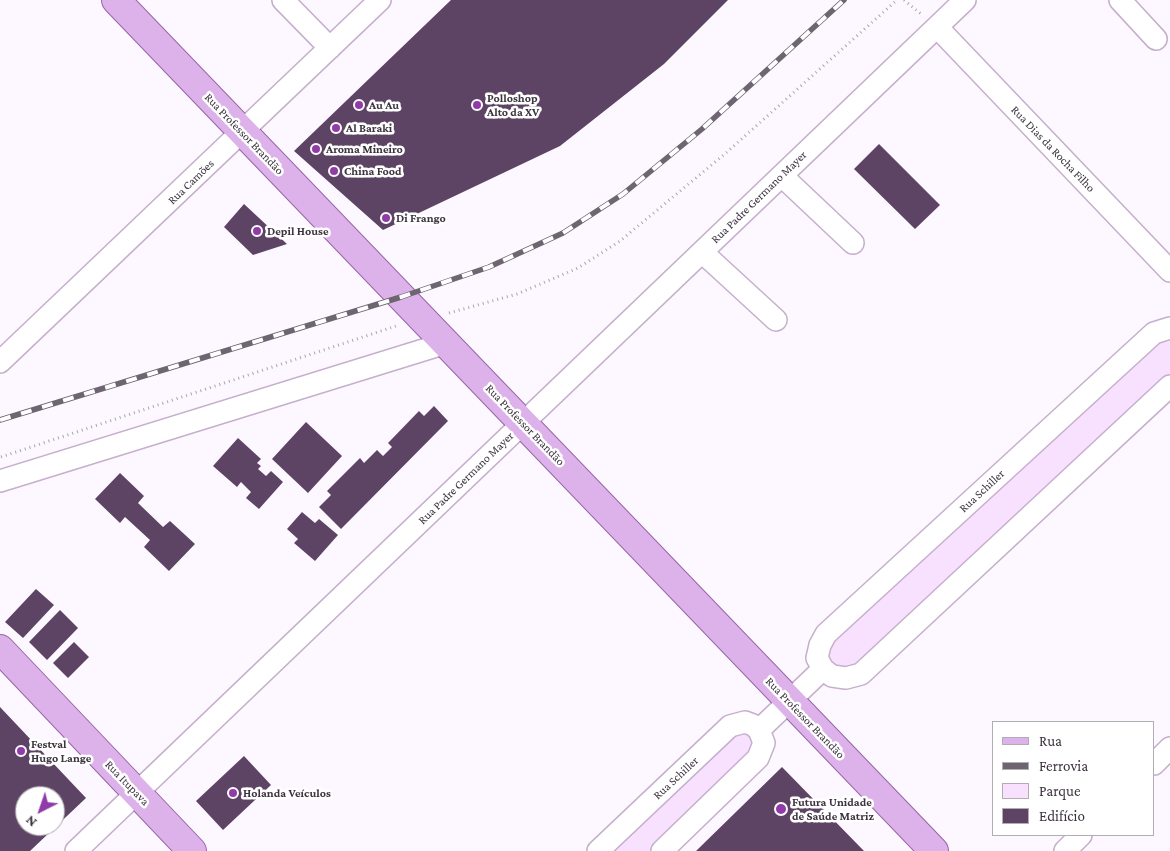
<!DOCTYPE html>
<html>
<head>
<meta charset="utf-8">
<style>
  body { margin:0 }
  #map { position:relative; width:1170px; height:851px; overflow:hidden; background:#fdf8ff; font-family:"Crimson Pro",serif }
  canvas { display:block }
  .legend { position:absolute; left:992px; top:721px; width:162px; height:115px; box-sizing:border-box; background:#fff; border:1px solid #b1adb2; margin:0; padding:6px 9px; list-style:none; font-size:15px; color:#3c333f }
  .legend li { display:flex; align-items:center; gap:10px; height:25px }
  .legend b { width:25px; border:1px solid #b1adb2 }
  .north { position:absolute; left:15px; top:786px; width:50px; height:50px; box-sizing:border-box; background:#fff; border:1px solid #b1adb2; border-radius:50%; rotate:221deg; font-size:14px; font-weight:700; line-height:20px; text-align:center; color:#3c333f }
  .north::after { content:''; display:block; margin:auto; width:18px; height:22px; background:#913ba8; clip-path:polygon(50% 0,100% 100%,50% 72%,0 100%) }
</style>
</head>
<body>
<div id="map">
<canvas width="1170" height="851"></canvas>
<ul class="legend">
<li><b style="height:6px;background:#ddb2ea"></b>Rua</li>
<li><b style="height:6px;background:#6d6570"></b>Ferrovia</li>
<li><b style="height:14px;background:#f8e1ff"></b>Parque</li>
<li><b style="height:14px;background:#5d4464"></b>Edifício</li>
</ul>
<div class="north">N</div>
</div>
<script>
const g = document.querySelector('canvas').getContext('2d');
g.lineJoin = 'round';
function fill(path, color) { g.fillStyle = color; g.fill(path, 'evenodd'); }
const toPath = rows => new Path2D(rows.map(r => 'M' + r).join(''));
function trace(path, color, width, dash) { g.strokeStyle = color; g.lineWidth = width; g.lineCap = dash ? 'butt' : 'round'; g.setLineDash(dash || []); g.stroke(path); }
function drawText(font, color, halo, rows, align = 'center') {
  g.font = font + ' "Crimson Pro",serif'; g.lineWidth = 5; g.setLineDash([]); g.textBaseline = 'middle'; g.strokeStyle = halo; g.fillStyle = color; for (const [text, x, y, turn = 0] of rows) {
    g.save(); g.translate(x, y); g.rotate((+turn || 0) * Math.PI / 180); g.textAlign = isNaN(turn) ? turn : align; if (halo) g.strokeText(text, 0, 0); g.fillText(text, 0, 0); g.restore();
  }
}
fill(toPath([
  [1170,339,1170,376,855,667,841,668,832,663,828,652,833,642,1159,341],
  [745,730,752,736,755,745,753,752,651,851,608,851,734,732]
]), '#f8e1ff');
fill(toPath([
  [451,0,728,0,664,64,560,146,383,230,294,151],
  [879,144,940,205,915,229,854,169],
  [244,204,287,244,253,255,224,227],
  [434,406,448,421,341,529,319,507,331,495,327,491,360,458,364,463,377,450,383,456,392,447,388,443,419,411,424,416],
  [306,422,342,456,308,493,272,459],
  [238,438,261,459,257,463,261,466,258,469,266,476,271,471,283,482,259,509,246,498,251,492,241,482,237,487,213,466],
  [120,473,144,496,138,503,163,527,170,521,195,544,169,571,144,547,150,540,125,517,120,523,95,499],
  [302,512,315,523,319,519,338,535,315,561,294,543,298,539,287,529],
  [36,589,54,605,23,638,5,622],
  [60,610,78,628,47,660,29,642],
  [74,642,89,657,68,678,53,663],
  [0,707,86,798,30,851,0,851],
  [25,796,55,796,55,826,25,826],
  [244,756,271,785,223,830,196,801],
  [782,767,864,851,696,851]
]), '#5d4464');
const minor = toPath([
  [283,0,330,48],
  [1120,0,1156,39],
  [937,27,1170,271],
  [782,176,853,243],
  [702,252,776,320],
  [1170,328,1154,333,826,634,820,645,817,658,823,669,832,676,846,678,861,674,1170,386],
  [0,362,380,0],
  [0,481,446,343],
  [759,730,823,669],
  [1154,764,1170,748],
  [76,851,965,0],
  [598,851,730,726,745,722,753,725,759,730,764,743,758,758,662,851],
  [1065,851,1081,835]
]);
const major = toPath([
  [116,0,934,851],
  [0,649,192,851]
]);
trace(minor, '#c6afcd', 24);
trace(major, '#9664a5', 30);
trace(toPath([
  [904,0,921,14],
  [449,313,517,294,578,268,620,241,726,153,897,0],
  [1,457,396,326]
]), '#aba5ae', 3, [1, 4]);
trace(minor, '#fff', 21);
trace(major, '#ddb2ea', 28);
const rail = toPath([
  [0,420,401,297,489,267,563,233,623,194,702,129,844,0]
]);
trace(rail, '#6d6570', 5.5);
trace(rail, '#fff', 4, [11]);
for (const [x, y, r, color] of [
  [359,105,5,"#913ba8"],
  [477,105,5,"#913ba8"],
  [336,128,5,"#913ba8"],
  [316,149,5,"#913ba8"],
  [334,171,5,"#913ba8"],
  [386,218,5,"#913ba8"],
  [257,231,5,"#913ba8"],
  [21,751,5,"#913ba8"],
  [233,793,5,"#913ba8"],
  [781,809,6,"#913ba8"]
]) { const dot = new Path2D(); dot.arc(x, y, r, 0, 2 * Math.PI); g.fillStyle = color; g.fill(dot); trace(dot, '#fff', 2); }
drawText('bold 12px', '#3c333f', '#fff', [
  ["Polloshop",487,98],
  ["Alto da XV",487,112],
  ["Au Au",369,105],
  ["Al Baraki",346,128],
  ["Aroma Mineiro",326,149],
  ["China Food",344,171],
  ["Di Frango",396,218],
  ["Depil House",267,231],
  ["Festval",31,744],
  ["Hugo Lange",31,758],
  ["Holanda Veículos",243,793],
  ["Futura Unidade",792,802],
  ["de Saúde Matriz",792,816]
], 'left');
drawText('12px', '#3c333f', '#fff', [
  ["Rua Professor Brandão",244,134,46],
  ["Rua Dias da Rocha Filho",1053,149,46],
  ["Rua Camões",191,182,-44],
  ["Rua Padre Germano Mayer",759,197,-44],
  ["Rua Professor Brandão",525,425,46],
  ["Rua Padre Germano Mayer",466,478,-44],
  ["Rua Schiller",982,491,-43],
  ["Rua Professor Brandão",805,718,46],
  ["Rua Schiller",676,778,-43],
  ["Rua Itupava",127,783,46]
]);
</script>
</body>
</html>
